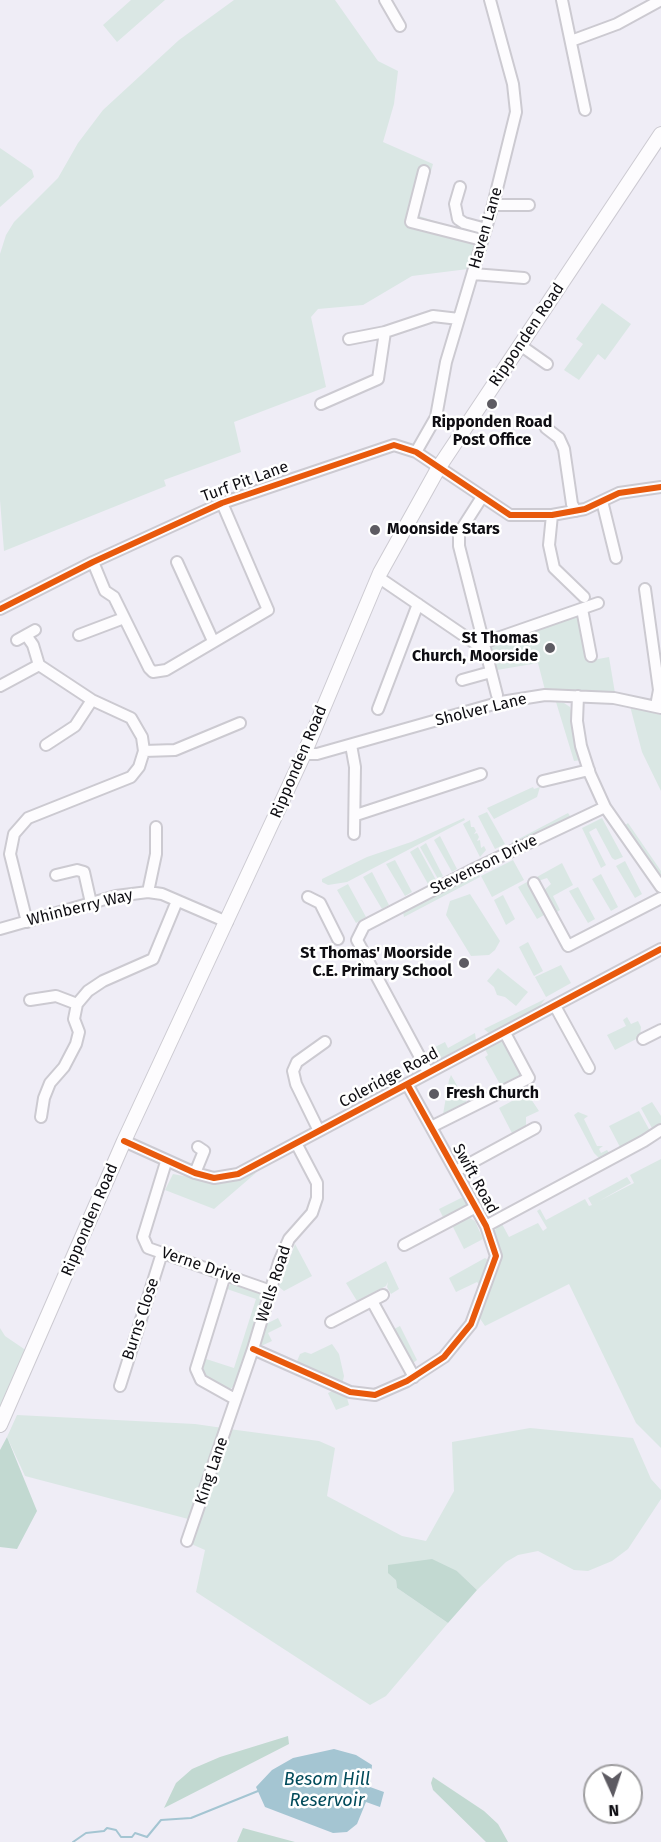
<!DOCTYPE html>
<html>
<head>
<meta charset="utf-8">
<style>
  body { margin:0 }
  #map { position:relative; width:661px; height:1842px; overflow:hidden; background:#efedf6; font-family:"Fira Sans",sans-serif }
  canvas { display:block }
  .north { position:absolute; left:583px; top:1764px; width:60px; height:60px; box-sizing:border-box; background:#fff; border:2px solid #9f9ea0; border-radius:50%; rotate:177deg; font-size:16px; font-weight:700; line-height:24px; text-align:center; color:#0e0d12 }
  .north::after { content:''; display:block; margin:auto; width:21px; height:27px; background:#5d5b62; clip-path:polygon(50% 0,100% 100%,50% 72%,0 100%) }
</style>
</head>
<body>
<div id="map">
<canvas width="661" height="1842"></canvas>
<div class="north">N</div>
</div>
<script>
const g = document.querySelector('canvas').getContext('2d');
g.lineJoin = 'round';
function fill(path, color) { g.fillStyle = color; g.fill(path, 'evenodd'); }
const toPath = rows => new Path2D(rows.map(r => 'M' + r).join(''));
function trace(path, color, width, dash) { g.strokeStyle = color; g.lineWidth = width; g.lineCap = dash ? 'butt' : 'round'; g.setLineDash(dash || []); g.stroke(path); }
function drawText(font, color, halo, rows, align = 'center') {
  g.font = font + ' "Fira Sans",sans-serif'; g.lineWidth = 5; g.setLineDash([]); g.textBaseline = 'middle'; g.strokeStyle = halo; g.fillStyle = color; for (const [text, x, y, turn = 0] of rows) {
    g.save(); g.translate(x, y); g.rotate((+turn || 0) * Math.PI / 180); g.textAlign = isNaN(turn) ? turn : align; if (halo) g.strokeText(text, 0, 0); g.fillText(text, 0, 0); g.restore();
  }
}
fill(toPath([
  [131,0,165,0,117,42,103,25],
  [234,0,335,0,378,61,398,71,394,104,383,142,433,164,419,216,476,235,468,269,412,276,363,305,318,309,311,317,326,387,234,422,241,452,164,480,166,486,4,551,0,500,0,254,6,235,14,222,58,178,78,143,103,110,179,40],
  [0,148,32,170,34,177,0,207],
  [602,303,631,324,605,360,598,354,579,380,564,370,583,344,576,339],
  [580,614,587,661,609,657,615,693,545,690,538,663,497,670,488,645],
  [556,702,564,703,570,707,581,760,574,761],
  [630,706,661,715,661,791,642,752],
  [533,787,534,789,540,787,537,797,494,819,487,808],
  [487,812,505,844,495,849,478,816],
  [568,813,572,819,513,846,511,843],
  [464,818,465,820,347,882,328,885,322,882,322,879,367,857,411,842],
  [602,818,623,857,615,860,612,858,596,828,589,832,606,865,601,868,582,828],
  [470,820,471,827,474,827,476,831,474,834,477,833,479,837,477,841,480,840,481,848,484,846,486,850,480,857,463,824],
  [628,823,661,871,661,879,624,826],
  [440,836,457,869,452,872,434,840],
  [426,843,443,876,438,879,420,847],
  [418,847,436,880,428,884,410,852],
  [395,860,412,892,405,896,386,864],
  [513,860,524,880,492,897,481,876],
  [625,861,642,894,635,898,616,866],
  [562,863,573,885,553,896,560,910,555,913,543,891,551,884,547,878,538,881,535,878],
  [372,872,389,905,382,909,363,877],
  [478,872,480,877,404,917,403,912],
  [601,874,618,907,611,911,592,879],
  [527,882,544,915,537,919,518,887],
  [348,884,366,917,356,923,337,890],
  [578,887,595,919,588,923,569,891],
  [470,894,500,941,495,950,489,955,471,956,446,915,450,901],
  [503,895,515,919,506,925,494,900],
  [528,942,543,971,534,976,519,947],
  [561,965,571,983,546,997,535,977],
  [498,968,528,992,516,1006,505,997,497,995,494,987,487,981],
  [545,999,539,1007,490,1034,484,1029],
  [627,1017,631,1024,638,1021,641,1027,640,1037,615,1050,607,1035,626,1026,623,1020],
  [475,1033,476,1040,434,1062,425,1056,437,1051,435,1047,445,1042,448,1048],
  [498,1042,506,1042,521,1069,521,1077,502,1088,485,1057,488,1055,485,1049],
  [451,1075,467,1103,442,1120,449,1080],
  [527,1093,539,1111,526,1117,526,1127,513,1135,499,1108],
  [652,1102,661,1116,661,1123,653,1130,641,1108],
  [639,1111,650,1131,620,1147,609,1126],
  [578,1112,588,1116,584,1119,597,1146,603,1146,599,1149,601,1153,607,1150,610,1154,601,1160,594,1153,574,1115],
  [661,1159,661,1448,636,1423,569,1284,485,1326,479,1317,497,1265,494,1232,498,1225,502,1224,509,1237,538,1223,543,1231,547,1228,537,1211,540,1209,546,1220,585,1199,589,1206,592,1205,588,1198,627,1177,631,1183,599,1201,634,1183,630,1175],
  [257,1172,214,1209,165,1190,173,1174,220,1183,237,1180],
  [463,1197,468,1205,443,1217,439,1209],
  [468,1217,475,1221,483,1239,464,1249,452,1225],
  [295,1244,312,1276,284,1291,279,1287],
  [485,1258,488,1260,487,1267,480,1285,477,1282,456,1292,449,1278],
  [386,1261,399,1289,391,1294,387,1287,388,1282,386,1286,357,1301,346,1283],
  [231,1283,259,1293,263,1299,234,1386,228,1391,201,1374,201,1363,203,1358,234,1368,256,1299,227,1289],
  [278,1318,282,1326,268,1333,272,1341,261,1346,266,1324],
  [400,1326,417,1360,410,1365,394,1329],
  [0,1328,5,1336,27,1351,0,1416],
  [332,1344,339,1354,344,1376,342,1385,295,1366,300,1354,305,1352,311,1354],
  [332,1391,347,1398,349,1405,336,1410,328,1393],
  [17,1415,195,1424,223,1428,192,1520,25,1476,7,1437],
  [530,1428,633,1438,651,1479,661,1490,661,1499,628,1549,612,1561,588,1571,574,1570,538,1551,518,1555,506,1562,477,1590,457,1571,396,1580,397,1588,448,1623,386,1696,370,1705,196,1592,205,1550,189,1543,229,1429,319,1441,335,1448,327,1496,402,1536,426,1541,454,1491,452,1442]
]), '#dae7e4');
fill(toPath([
  [7,1437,37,1511,17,1549,0,1547,0,1450],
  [432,1559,457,1571,477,1590,448,1623,397,1588,396,1580,388,1573,388,1565],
  [288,1736,289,1744,164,1808,176,1783,192,1769,220,1757],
  [433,1777,484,1811,498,1824,508,1842,486,1842,433,1790,431,1783],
  [243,1828,295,1842,237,1842]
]), '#c2d9d1');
fill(toPath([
  [334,1749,356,1755,372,1765,370,1787,384,1792,380,1807,366,1802,357,1824,347,1832,333,1833,265,1807,256,1787,272,1770,293,1758]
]), '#a4c5d2');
trace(toPath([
  [73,1842,86,1833,104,1831,107,1828,116,1830,121,1837,132,1837,135,1833,147,1837,161,1820,191,1818,258,1791]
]), '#a4c5d2', 2);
const minor = toPath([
  [385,0,400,26],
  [562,0,585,110],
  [571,41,617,24,661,0],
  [424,171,411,222,482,240],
  [460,187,455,204,458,219,464,223,486,229],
  [493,205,529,205],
  [473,274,524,278],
  [349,339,385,332],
  [520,345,547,364],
  [321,404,378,379,385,332,433,316,459,319],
  [546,428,559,438,564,449,572,504,576,511],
  [416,452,436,417,446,362,493,205,516,112,513,84,490,0],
  [482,497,459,533,459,546,497,695],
  [602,501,616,558],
  [552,515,549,545,554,568,584,597],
  [93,562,105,591,114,597,149,668,153,672,166,670,268,610,222,503],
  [177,562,213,641],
  [378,577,485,650],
  [645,589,659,690,656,706],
  [0,609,93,562,222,503,394,445,416,452,510,515,552,515,585,509,619,493,661,487],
  [582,609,591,656],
  [26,635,33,645,39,665],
  [79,635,124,618],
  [17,640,35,630],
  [483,643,598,603],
  [462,680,491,672],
  [0,686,39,665,92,700,131,718,142,737,144,751,139,767,131,777,28,818,14,834,10,854,27,922],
  [578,696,577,721,581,746,590,774,605,807,661,887],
  [378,709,418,604],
  [46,745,75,726,92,700],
  [351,745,355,767,354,834],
  [144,751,175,750,240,723],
  [304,754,317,754,501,702,545,695,614,698,661,708],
  [543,781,589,770],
  [356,815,481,774],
  [56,875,77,870,84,872,91,903],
  [534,883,568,946,661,898],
  [148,892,156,854,156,827],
  [308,897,320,903,338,939],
  [0,929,116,896,148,892,162,894,227,922],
  [30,1000,56,996,77,1004],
  [555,1006,589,1068],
  [643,1039,661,1030],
  [428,1072,357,940,364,926,476,868,605,807],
  [41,1117,44,1098,50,1083,64,1067,76,1044,79,1032,74,1019,77,1004,88,991,103,981,153,959,177,901],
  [431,1127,529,1078,505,1033],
  [319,1131,296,1084,293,1071,297,1062,325,1042],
  [124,1141,195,1173,214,1178,238,1174,661,949],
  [166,1162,143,1237,148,1248,271,1291],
  [456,1171,535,1128],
  [195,1173,204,1151,198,1147],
  [486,1226,644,1141,661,1130],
  [404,1245,476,1207],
  [225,1275,196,1369,201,1380,235,1399],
  [372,1301,414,1377],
  [331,1322,383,1295],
  [253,1349,350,1392,375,1395,407,1381,444,1357,471,1324,496,1256,486,1226,407,1084],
  [120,1386,162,1253],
  [187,1541,253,1349,279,1262,289,1239,312,1213,317,1198,317,1183,296,1143]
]);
const major = toPath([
  [0,1425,124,1141,304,754,380,573,439,467,661,134]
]);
trace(minor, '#cccad1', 14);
trace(major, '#cccad1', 16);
trace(minor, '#fdfcfe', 10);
trace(major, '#fdfcfe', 14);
trace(toPath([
  [0,609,93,562,222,503,394,445,416,452,510,515,552,515,585,509,619,493,661,487],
  [124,1141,195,1173,214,1178,238,1174,661,949],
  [253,1349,350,1392,375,1395,407,1381,444,1357,471,1324,496,1256,486,1226,407,1084]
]), '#e8590c', 6);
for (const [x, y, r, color] of [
  [492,404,6,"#5d5b62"],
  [375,530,6,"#5d5b62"],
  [550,648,6,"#5d5b62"],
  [464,963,6,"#5d5b62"],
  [434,1094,6,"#5d5b62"]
]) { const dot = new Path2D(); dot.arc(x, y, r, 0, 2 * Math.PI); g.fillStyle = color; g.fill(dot); trace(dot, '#fff', 2); }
drawText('16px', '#0e0d12', '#fff', [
  ["Haven Lane",486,228,-74],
  ["Ripponden Road",527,335,-56],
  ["Turf Pit Lane",245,482,-20],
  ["Sholver Lane",481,710,-14],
  ["Ripponden Road",299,762,-67],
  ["Stevenson Drive",484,865,-26],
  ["Whinberry Way",80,908,-14],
  ["Coleridge Road",389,1078,-28],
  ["Swift Road",475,1179,61],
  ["Ripponden Road",90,1220,-67],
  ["Verne Drive",201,1266,19],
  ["Wells Road",274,1284,-72],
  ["Burns Close",141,1319,-72],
  ["King Lane",212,1471,-71]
]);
drawText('bold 16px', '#0e0d12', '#fff', [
  ["Ripponden Road",492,423,"center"],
  ["Post Office",492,441,"center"],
  ["Moonside Stars",387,530],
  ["St Thomas",538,639,"right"],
  ["Church, Moorside",538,657,"right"],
  ["St Thomas' Moorside",452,954,"right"],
  ["C.E. Primary School",452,972,"right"],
  ["Fresh Church",446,1094]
], 'left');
drawText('italic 18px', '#024b5b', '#fff', [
  ["Besom Hill",327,1780],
  ["Reservoir",327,1801]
]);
</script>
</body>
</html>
